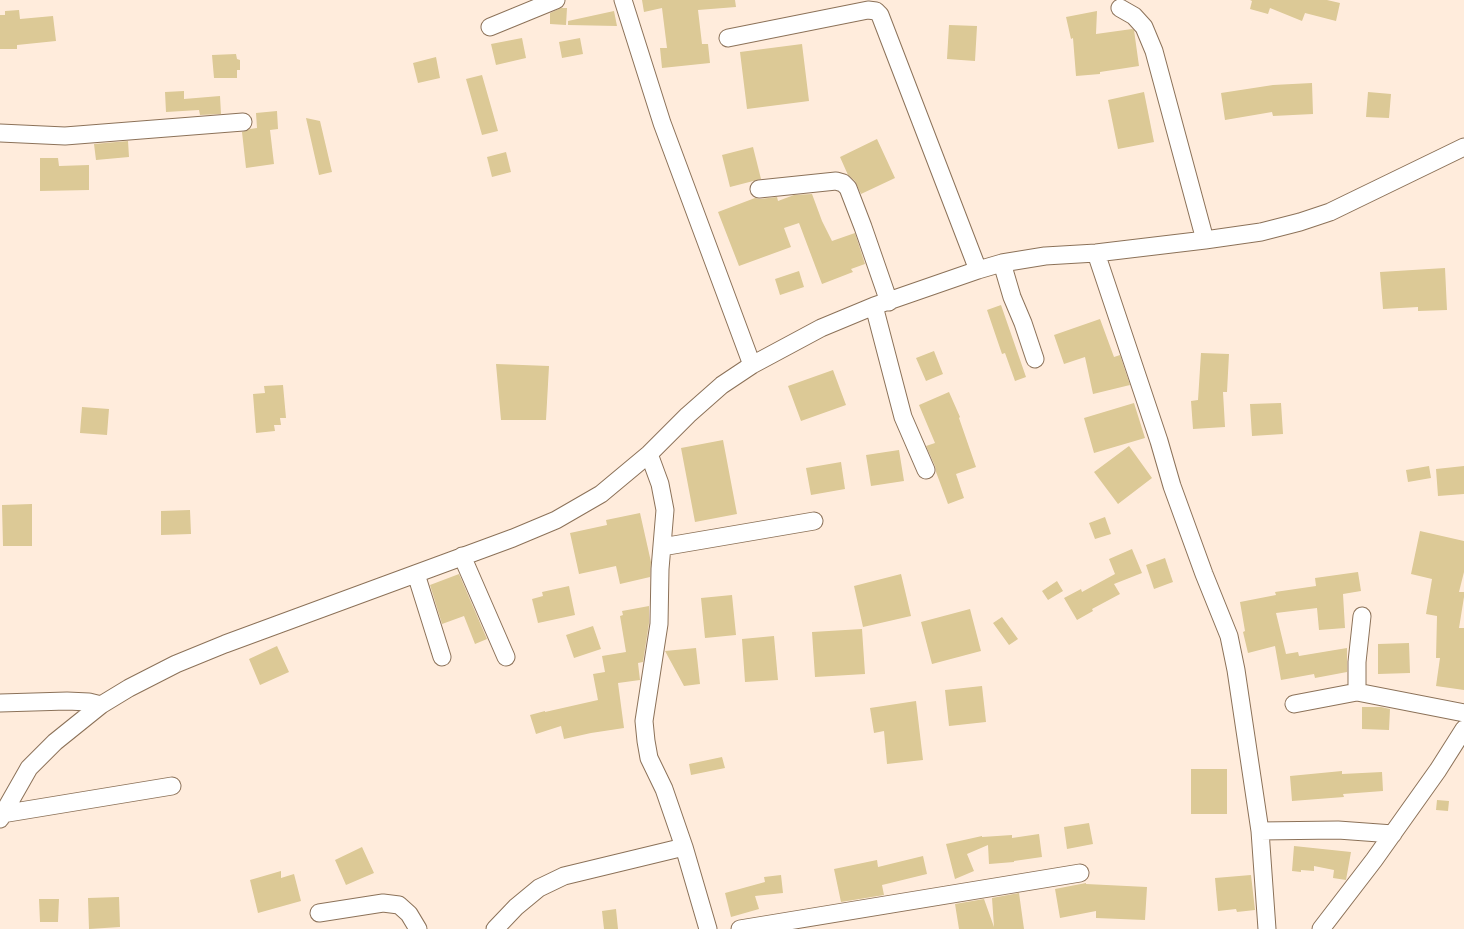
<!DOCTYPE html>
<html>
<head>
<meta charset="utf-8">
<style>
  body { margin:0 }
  canvas { display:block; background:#ffecdc }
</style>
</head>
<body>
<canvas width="1464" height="929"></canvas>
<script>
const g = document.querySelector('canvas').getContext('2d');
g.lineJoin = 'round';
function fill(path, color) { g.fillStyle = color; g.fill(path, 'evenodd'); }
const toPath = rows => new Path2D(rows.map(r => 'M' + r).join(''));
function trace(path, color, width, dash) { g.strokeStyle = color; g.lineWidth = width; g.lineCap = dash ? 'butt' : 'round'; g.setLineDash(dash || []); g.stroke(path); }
fill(toPath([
  [642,0,735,0,736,7,698,10,702,44,708,44,710,63,662,68,660,48,667,48,662,8,644,12],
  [1250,0,1327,0,1340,3,1336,21,1305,13,1302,21,1270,8,1268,14,1250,9,1252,1],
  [561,8,567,8,566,25,550,24,550,13],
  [19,10,20,19,53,16,56,41,17,45,17,49,0,49,0,15,5,15,5,11],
  [614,11,617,26,568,25,568,21],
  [1097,11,1096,34,1132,29,1134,30,1139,66,1100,72,1100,74,1076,76,1073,38,1071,39,1066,17],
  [949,25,977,26,975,61,947,59],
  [522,38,526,58,496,65,491,44],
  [580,38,583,54,562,58,559,42],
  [802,44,809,101,747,109,740,52],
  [236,54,237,59,240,60,240,70,237,70,237,78,214,78,212,55],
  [436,57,440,78,418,83,413,63],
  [482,75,498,131,482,135,466,79],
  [1312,83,1313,114,1273,116,1272,112,1225,120,1221,93,1273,85],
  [184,91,184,99,220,96,221,114,200,115,199,110,166,112,165,92],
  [1144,92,1154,142,1118,149,1108,100],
  [1368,92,1391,94,1389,118,1366,117],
  [277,111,278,129,270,130,274,164,246,168,242,132,250,129,257,128,256,113],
  [306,118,320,121,332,172,319,175],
  [877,139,895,178,861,194,855,181,848,175,840,157],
  [128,141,129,157,96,160,94,144],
  [753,147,761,179,730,187,722,155],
  [506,152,511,172,492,177,487,157],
  [40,158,58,158,59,166,89,165,89,190,40,191],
  [812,194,822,221,832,241,855,233,865,264,851,269,853,272,822,284,799,223,784,228,791,247,739,266,718,212,755,198,760,199,777,197,778,201,794,195],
  [1445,268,1447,310,1418,311,1418,307,1383,309,1380,272],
  [799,271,804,287,780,295,775,279],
  [1001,305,1026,377,1015,381,1005,353,1002,354,987,310],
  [1100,319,1114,357,1120,355,1130,385,1093,394,1085,357,1064,364,1054,335],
  [934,351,943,374,926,381,916,358],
  [1201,353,1229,354,1227,392,1223,392,1225,427,1193,429,1191,401,1198,400],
  [496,364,549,366,546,420,501,420],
  [833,370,846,405,801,421,788,386],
  [283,385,286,418,280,418,281,425,274,425,275,431,256,433,253,394,265,393,264,386],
  [949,392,960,417,959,418,976,467,956,474,964,498,948,504,936,472,935,466,926,446,935,443,919,405],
  [1134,403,1145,438,1094,453,1084,418],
  [1281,403,1283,434,1252,436,1250,404],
  [82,407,109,409,107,435,80,433],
  [723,440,737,514,695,522,681,448],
  [1129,446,1152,478,1118,504,1094,472],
  [899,450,904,481,871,486,866,455],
  [841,462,845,489,811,495,806,468],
  [1429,466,1431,478,1408,482,1406,470],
  [1464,466,1464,494,1438,496,1436,469],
  [32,504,32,546,3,546,2,505],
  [190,510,191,534,161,535,161,511],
  [640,513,651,562,650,577,620,584,616,566,579,574,570,533,607,525,606,520],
  [1105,517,1111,534,1095,539,1089,523],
  [1420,531,1464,541,1464,572,1459,592,1464,592,1464,597,1459,628,1464,628,1464,690,1436,686,1440,658,1436,658,1437,616,1426,614,1432,579,1411,574],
  [1132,549,1142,573,1114,584,1120,594,1092,609,1093,611,1077,620,1064,598,1081,589,1082,592,1115,574,1109,559],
  [1165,558,1173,582,1154,589,1146,565],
  [1358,572,1361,591,1343,594,1345,628,1319,630,1317,608,1276,613,1286,654,1298,652,1299,656,1347,648,1347,672,1315,678,1314,674,1281,680,1275,646,1248,653,1243,632,1245,631,1240,602,1276,595,1275,592,1316,586,1315,578],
  [459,574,487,639,475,644,464,616,442,624,430,585],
  [901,574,911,616,863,627,854,586],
  [1057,581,1063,591,1048,600,1042,591],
  [569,586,575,615,538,623,532,599,543,596,542,592],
  [732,595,736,635,705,638,701,598],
  [649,606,649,623,643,662,638,663,640,680,618,683,624,728,591,733,564,739,561,726,536,734,530,715,545,711,545,712,598,700,593,674,605,672,602,656,626,652,620,616,623,615,622,611],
  [970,609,981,651,932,664,921,622],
  [1002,617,1018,639,1009,645,993,623],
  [593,626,601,649,574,658,566,635],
  [862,629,865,674,815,677,812,632],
  [774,636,778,680,745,682,742,639],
  [1409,643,1410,673,1378,674,1378,644],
  [277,646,289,672,260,685,249,659],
  [696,648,700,684,684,686,665,651],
  [982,686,986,722,949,726,945,690],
  [916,701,923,760,887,764,884,731,874,733,870,708],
  [1362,707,1381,707,1390,709,1389,730,1362,729],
  [722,757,725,768,691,775,689,764],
  [1191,769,1227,769,1227,814,1191,814],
  [1342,771,1342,774,1382,772,1383,791,1343,794,1344,797,1292,801,1290,776],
  [1437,800,1449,801,1448,811,1436,810],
  [1089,823,1093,844,1067,849,1064,827],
  [1039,834,1042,857,1014,861,1014,862,989,864,988,845,967,854,974,871,955,879,946,844,982,836,982,837,1012,835,1012,838],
  [1294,846,1351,852,1346,880,1333,878,1334,870,1314,866,1314,871,1301,870,1301,872,1292,871],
  [362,847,374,873,346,885,335,860],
  [923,856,927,874,882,885,884,895,841,902,834,869,877,860,878,867],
  [281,871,281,878,294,874,301,901,258,913,250,880],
  [781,875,783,893,755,896,759,909,731,917,725,893,765,882,764,877],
  [1251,875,1255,910,1237,912,1236,909,1218,911,1215,878],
  [1086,883,1086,884,1147,887,1145,920,1096,918,1096,911,1060,918,1055,889],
  [1019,893,1024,929,959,929,955,904,984,899,994,927,992,898],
  [119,897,120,927,89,929,88,898],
  [39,899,59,899,58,922,40,922],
  [616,909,618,929,604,929,602,911]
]), '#dcc996');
const minor = toPath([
  [623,0,662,123,752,365],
  [1120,8,1134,16,1144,27,1154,51,1205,240],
  [490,27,556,0],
  [728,38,868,10,876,11,880,15,978,270],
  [0,133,65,136,243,122],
  [759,189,836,181,843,183,848,188,863,227,889,302],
  [1096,253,1159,441,1172,486,1204,574,1229,636,1236,670,1260,831,1267,929],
  [1002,263,1012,297,1023,323,1035,359],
  [874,306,903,417,926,470],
  [649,454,660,484,665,510,660,569,659,624,644,721,646,741,649,758,664,789,684,847,708,929],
  [662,547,814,521],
  [462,556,506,657],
  [416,574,442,657],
  [1357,692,1357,662,1362,616],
  [0,703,67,701,89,702,101,705],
  [1294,704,1357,692,1464,713],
  [2,814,172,786],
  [0,819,29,768,55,742,101,705,129,688,176,664,225,644,513,538,556,520,601,494,649,454,688,415,722,385,752,365,821,328,874,306,978,270,1002,263,1045,256,1096,253,1205,240,1261,232,1300,222,1330,212,1464,147],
  [1260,831,1338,830,1393,834],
  [319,913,383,903,399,905,409,914,418,929],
  [495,929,516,907,539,888,564,876,684,847],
  [740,929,1080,873],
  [1321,929,1374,860,1438,770,1464,729]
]);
trace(minor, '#8c7259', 19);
trace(minor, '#fff', 17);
</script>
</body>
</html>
